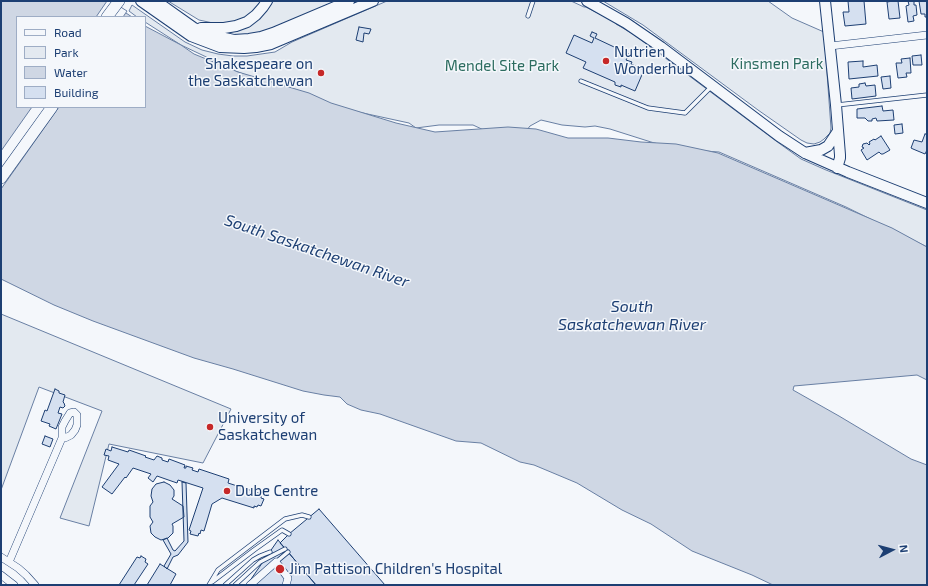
<!DOCTYPE html>
<html>
<head>
<meta charset="utf-8">
<style>
  body { margin:0 }
  #map { position:relative; width:928px; height:586px; overflow:hidden; background:#f4f7fb; font-family:"Exo 2",sans-serif }
  canvas { display:block }
  .frame { position:absolute; inset:0; border:2px solid #1d3f73; pointer-events:none }
  .legend { position:absolute; left:16px; top:16px; width:130px; height:92px; box-sizing:border-box; background:#f4f7fb; border:1px solid #9eadc5; margin:0; padding:5px 7px; list-style:none; font-size:12px; color:#1d3f73 }
  .legend li { display:flex; align-items:center; gap:8px; height:20px }
  .legend b { width:20px; border:1px solid #9eadc5 }
  .north { position:absolute; left:872px; top:530px; width:40px; height:40px; -webkit-text-stroke:3px #f4f7fb; paint-order:stroke; rotate:84deg; font-size:11px; font-weight:700; line-height:16px; text-align:center; color:#1d3f73 }
  .north::after { content:''; display:block; margin:auto; width:14px; height:18px; background:#1d3f73; clip-path:polygon(50% 0,100% 100%,50% 72%,0 100%) }
</style>
</head>
<body>
<div id="map">
<canvas width="928" height="586"></canvas>
<div class="frame"></div>
<ul class="legend">
<li><b style="height:5px;background:#f4f7fb"></b>Road</li>
<li><b style="height:11px;background:#e3e9f0"></b>Park</li>
<li><b style="height:11px;background:#cfd7e4"></b>Water</li>
<li><b style="height:11px;background:#d5e0f0"></b>Building</li>
</ul>
<div class="north">N</div>
</div>
<script>
const g = document.querySelector('canvas').getContext('2d');
g.lineJoin = 'round';
function fill(path, color) { g.fillStyle = color; g.fill(path, 'evenodd'); }
const toPath = rows => new Path2D(rows.map(r => 'M' + r).join(''));
function trace(path, color, width, dash) { g.strokeStyle = color; g.lineWidth = width; g.lineCap = dash ? 'butt' : 'round'; g.setLineDash(dash || []); g.stroke(path); }
function drawText(font, color, halo, rows, align = 'center') {
  g.font = font + ' "Exo 2",sans-serif'; g.lineWidth = 3; g.setLineDash([]); g.textBaseline = 'middle'; g.strokeStyle = halo; g.fillStyle = color; for (const [text, x, y, turn = 0] of rows) {
    g.save(); g.translate(x, y); g.rotate((+turn || 0) * Math.PI / 180); g.textAlign = isNaN(turn) ? turn : align; if (halo) g.strokeText(text, 0, 0); g.fillText(text, 0, 0); g.restore();
  }
}
const green = toPath([
  [168,1,263,1,247,17,229,24,213,23,199,20,168,1],
  [273,1,337,1,271,30,258,34,238,35,230,34,221,32,253,23,262,16,268,9,273,1],
  [387,1,571,1,584,7,586,7,615,22,616,24,633,34,660,54,776,141,801,159,826,170,927,210,927,247,846,207,719,152,676,149,651,142,610,129,595,126,585,127,562,125,541,120,530,126,523,135,486,131,473,125,439,125,416,128,409,123,326,105,238,72,181,45,145,22,145,17,137,17,129,11,132,5,185,42,202,50,218,54,233,56,247,56,275,52,292,42,387,1],
  [603,1,768,1,792,18,824,32,831,128,830,133,824,139,820,142,814,144,807,143,801,140,758,110,643,25,603,1],
  [1,314,231,409,203,463,109,444,89,526,60,518,102,411,39,387,1,490,1,314]
]);
fill(green, '#e3e9f0');
trace(green, '#687fa3', 1);
const water = toPath([
  [1,1,108,1,132,17,17,17,17,107,145,107,145,26,181,45,194,54,238,72,309,93,331,103,396,123,435,132,508,127,536,129,568,138,608,138,641,142,676,144,718,153,892,228,927,247,927,380,917,375,794,386,793,390,839,416,911,459,927,465,927,585,773,585,752,575,692,551,651,524,622,510,577,483,534,465,520,462,481,443,456,441,380,414,361,410,347,404,340,397,324,395,303,391,233,369,194,358,93,321,54,305,1,279,1,1]
]);
fill(water, '#cfd7e4');
trace(water, '#687fa3', 1);
const pier = toPath([
  [107,1,111,1,127,11,123,17,96,17,107,1],
  [32,107,59,107,1,189,1,151,32,107]
]);
fill(pier, '#f4f7fb');
trace(pier, '#687fa3', 1);
const building = toPath([
  [848,1,864,1,866,24,845,26,843,12,849,12,848,1],
  [893,1,898,1,900,18,889,19,887,2,893,1],
  [908,1,914,1,914,5,916,5,917,15,913,16,914,21,908,22,906,6,909,5,908,1],
  [919,1,927,1,927,17,925,17,925,14,921,14,919,1],
  [359,27,371,29,369,34,364,33,363,42,356,40,359,27],
  [592,32,597,34,595,38,629,54,626,60,632,62,631,64,644,70,635,91,621,85,621,87,615,85,615,82,583,68,586,62,566,53,574,35,592,43,594,38,590,36,592,32],
  [921,55,922,65,913,65,912,56,921,55],
  [910,58,911,73,906,73,907,77,898,78,896,63,902,63,901,59,910,58],
  [863,61,863,67,877,65,878,76,849,79,848,62,863,61],
  [890,76,891,88,883,89,881,77,890,76],
  [865,83,866,86,875,85,876,96,852,99,851,88,859,87,859,84,865,83],
  [882,106,883,111,893,110,894,120,877,121,876,118,872,119,872,121,868,121,865,118,857,118,857,109,882,106],
  [902,124,903,133,895,134,894,125,902,124],
  [925,134,927,134,927,150,925,154,913,149,911,148,914,140,922,142,925,134],
  [881,136,890,150,883,154,881,154,879,152,867,160,861,150,864,148,862,147,863,144,867,143,869,145,870,144,869,142,874,139,875,140,881,136],
  [55,389,59,391,59,393,65,395,63,402,64,403,65,406,63,408,60,407,58,413,62,414,56,429,49,426,50,424,41,421,45,410,47,411,55,389],
  [45,436,53,439,50,447,42,444,45,436],
  [112,447,128,452,129,450,146,456,145,457,154,460,157,456,162,458,162,460,168,462,169,459,185,465,184,468,186,468,186,466,193,468,192,470,198,472,199,469,229,479,228,483,259,493,258,495,261,496,261,498,264,499,261,506,258,505,257,507,254,506,254,508,222,498,212,504,204,531,201,530,200,534,199,533,198,536,190,534,191,531,189,530,203,488,178,480,177,483,157,476,153,482,148,478,151,474,133,468,126,478,125,477,112,494,102,487,119,464,108,460,109,456,104,455,106,449,111,451,112,447],
  [164,482,170,485,174,490,174,496,172,499,183,506,184,517,172,524,173,526,173,533,168,538,161,540,155,537,151,533,150,526,153,522,150,517,150,506,153,502,151,496,152,489,156,484,164,482],
  [182,482,186,483,188,542,178,555,173,557,167,569,164,566,171,554,163,540,167,538,173,550,175,551,184,541,182,482],
  [319,509,385,585,316,585,288,552,280,543,289,534,319,509],
  [278,540,288,552,316,585,247,585,278,540],
  [141,556,146,559,145,562,148,564,134,585,119,585,137,557,140,558,141,556],
  [160,564,176,574,170,585,147,585,160,564]
]);
fill(building, '#d5e0f0');
trace(building, '#1d3f73', 1);
const lane = toPath([
  [528,16,533,1],
  [581,81,648,108,685,113,712,86],
  [837,105,927,95],
  [276,562,288,552],
  [212,582,254,550,282,530,289,534],
  [209,585,218,570,285,519,302,515,309,517],
  [225,585,253,560,260,556,270,552],
  [235,585,260,562,285,549]
]);
const street = toPath([
  [830,46,927,35],
  [1,557,18,568,26,575,35,585],
  [9,562,62,438,65,438,71,435,75,430,77,425,77,415,74,412,70,413,65,421,62,427,62,438],
  [1,575,14,585],
  [250,585,276,562,288,578,286,585]
]);
const secondary = toPath([
  [141,1,191,36,220,47,244,48,256,47,271,44,373,1],
  [156,1,194,28,206,34,234,40,249,39,261,37,273,33,349,1],
  [587,1,626,23,661,47,779,136,805,153,848,172,927,203],
  [825,1,836,105,840,155,840,158,837,168],
  [201,28,224,28,236,26,247,22,256,15,263,7,267,1],
  [805,153,821,150,828,146,838,131]
]);
const primary = toPath([
  [107,17,119,1],
  [1,178,52,107]
]);
trace(lane, '#1d3f73', 5);
trace(street, '#1d3f73', 8);
trace(secondary, '#1d3f73', 12);
trace(primary, '#1d3f73', 12);
trace(lane, '#f4f7fb', 3.5);
trace(street, '#f4f7fb', 7);
trace(secondary, '#f4f7fb', 10);
trace(primary, '#f4f7fb', 11);
for (const [x, y, r, color] of [
  [606,61,4,"#c62828"],
  [321,73,4,"#c62828"],
  [210,427,4,"#c62828"],
  [227,491,4,"#c62828"],
  [280,569,5,"#c62828"]
]) { const dot = new Path2D(); dot.arc(x, y, r, 0, 2 * Math.PI); g.fillStyle = color; g.fill(dot); trace(dot, '#f4f7fb', 1.5); }
drawText('15px', '#1d3f73', '#f4f7fb', [
  ["Nutrien",614,52],
  ["Wonderhub",614,69],
  ["Shakespeare on",313,64,"right"],
  ["the Saskatchewan",313,81,"right"],
  ["University of",218,418],
  ["Saskatchewan",218,435],
  ["Dube Centre",235,491],
  ["Jim Pattison Children's Hospital",289,569]
], 'left');
drawText('15px', '#2c6c60', '#f4f7fb', [
  ["Kinsmen Park",777,64],
  ["Mendel Site Park",502,66]
]);
drawText('italic 16px', '#1d3f73', '#f4f7fb', [
  ["South Saskatchewan River",317,251,19],
  ["South",632,307],
  ["Saskatchewan River",632,325]
]);
</script>
</body>
</html>
